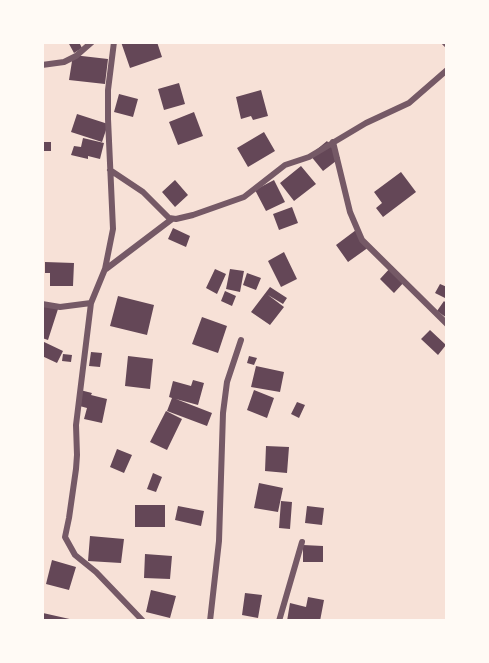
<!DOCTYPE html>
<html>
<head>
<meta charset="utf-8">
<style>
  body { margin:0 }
  #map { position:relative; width:489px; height:663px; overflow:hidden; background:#f7e1d7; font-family:"Sofia Sans Condensed",sans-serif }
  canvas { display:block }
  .frame { position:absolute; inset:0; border:44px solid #fffaf5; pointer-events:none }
</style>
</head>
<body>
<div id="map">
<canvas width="489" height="663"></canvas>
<div class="frame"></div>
</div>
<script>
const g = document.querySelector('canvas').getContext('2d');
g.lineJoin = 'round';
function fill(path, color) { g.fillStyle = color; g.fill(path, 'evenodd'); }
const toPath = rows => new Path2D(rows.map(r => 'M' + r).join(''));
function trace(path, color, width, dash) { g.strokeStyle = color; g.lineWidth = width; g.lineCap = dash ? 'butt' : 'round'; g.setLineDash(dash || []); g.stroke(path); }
fill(toPath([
  [68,42,79,42,82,48,74,53],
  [121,42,157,42,162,57,130,68],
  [73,55,108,59,105,84,69,80],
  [179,83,185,104,164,110,158,89],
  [261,90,268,116,253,120,251,116,241,119,236,97],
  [119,94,138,99,133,117,114,112],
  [194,112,203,136,178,145,169,122],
  [77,114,108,124,102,142,71,132],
  [264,132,275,151,248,167,237,148],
  [83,138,104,143,100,159,88,156,88,159,71,155,74,146,81,147],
  [327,141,340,158,323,171,310,155],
  [42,142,51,142,51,151,42,151],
  [301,166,316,184,294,201,280,183],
  [401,172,416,192,383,217,376,208,382,203,374,192],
  [175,180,188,195,175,207,162,192],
  [274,180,285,202,266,211,255,190],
  [292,207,298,223,279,230,273,214],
  [173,228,190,236,186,247,168,239],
  [356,230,369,247,348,262,336,245],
  [284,252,297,279,281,287,268,261],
  [45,262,74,263,73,286,50,286,50,273,45,273],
  [392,266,406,280,394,293,380,279],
  [215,269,226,274,217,294,206,288],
  [230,269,244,271,240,292,226,289],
  [247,273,261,278,256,290,243,285],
  [440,284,447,287,447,299,435,293],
  [270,287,287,298,283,304,268,295,284,307,270,325,251,312],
  [225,291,236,296,232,306,221,301],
  [118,296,154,305,147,335,110,326],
  [444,301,447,304,447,318,437,311],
  [42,304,58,309,48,340,42,338],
  [202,317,227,326,218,353,192,344],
  [430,330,446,345,438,355,421,339],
  [42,341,63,351,57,363,42,356],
  [91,352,102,353,100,367,89,366],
  [63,354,72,355,71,362,62,361],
  [128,356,153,359,150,389,125,386],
  [249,356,257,358,254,365,247,363],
  [256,366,284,372,280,392,251,387],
  [193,380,204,383,198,405,176,399,212,413,207,426,167,411,172,398,169,397,173,381,191,386],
  [80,390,92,393,91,395,107,399,102,423,84,419,87,408,76,405],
  [254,390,274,398,267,418,247,410],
  [297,402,305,405,299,418,291,414],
  [166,411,182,419,167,450,150,442],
  [266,446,289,447,287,473,265,471],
  [117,449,132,455,124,473,110,467],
  [153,473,162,477,156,492,147,489],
  [259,483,283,488,278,512,254,508],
  [281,501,292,502,290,529,279,528],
  [135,505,165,505,165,527,135,527],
  [178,506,204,511,201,526,175,520],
  [307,506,324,508,322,525,305,523],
  [90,536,124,539,121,563,88,561],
  [303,545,323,546,323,562,303,562],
  [145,554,172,556,170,579,144,578],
  [52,560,76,567,69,590,46,584],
  [151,590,176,596,170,618,146,612],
  [245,593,262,595,258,618,242,615],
  [308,597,324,600,320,621,287,621,290,603,306,607],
  [43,613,74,620,74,621,42,621]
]), '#644757');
trace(toPath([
  [114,42,108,90,108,119,113,229,105,269,91,303,76,425,77,455,76,469,69,518,65,537,75,555,96,572,143,621],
  [444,42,447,45],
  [42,65,64,62,76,56,92,42],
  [333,142,350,212,362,240,447,324],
  [110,170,143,192,169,218,176,219,193,215,244,197,285,165,309,157,366,123,409,103,447,70],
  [106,269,172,219],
  [42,304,60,307,91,303],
  [210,621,219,541,223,413,227,382,241,340],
  [279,621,302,542]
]), '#755966', 6);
</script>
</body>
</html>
